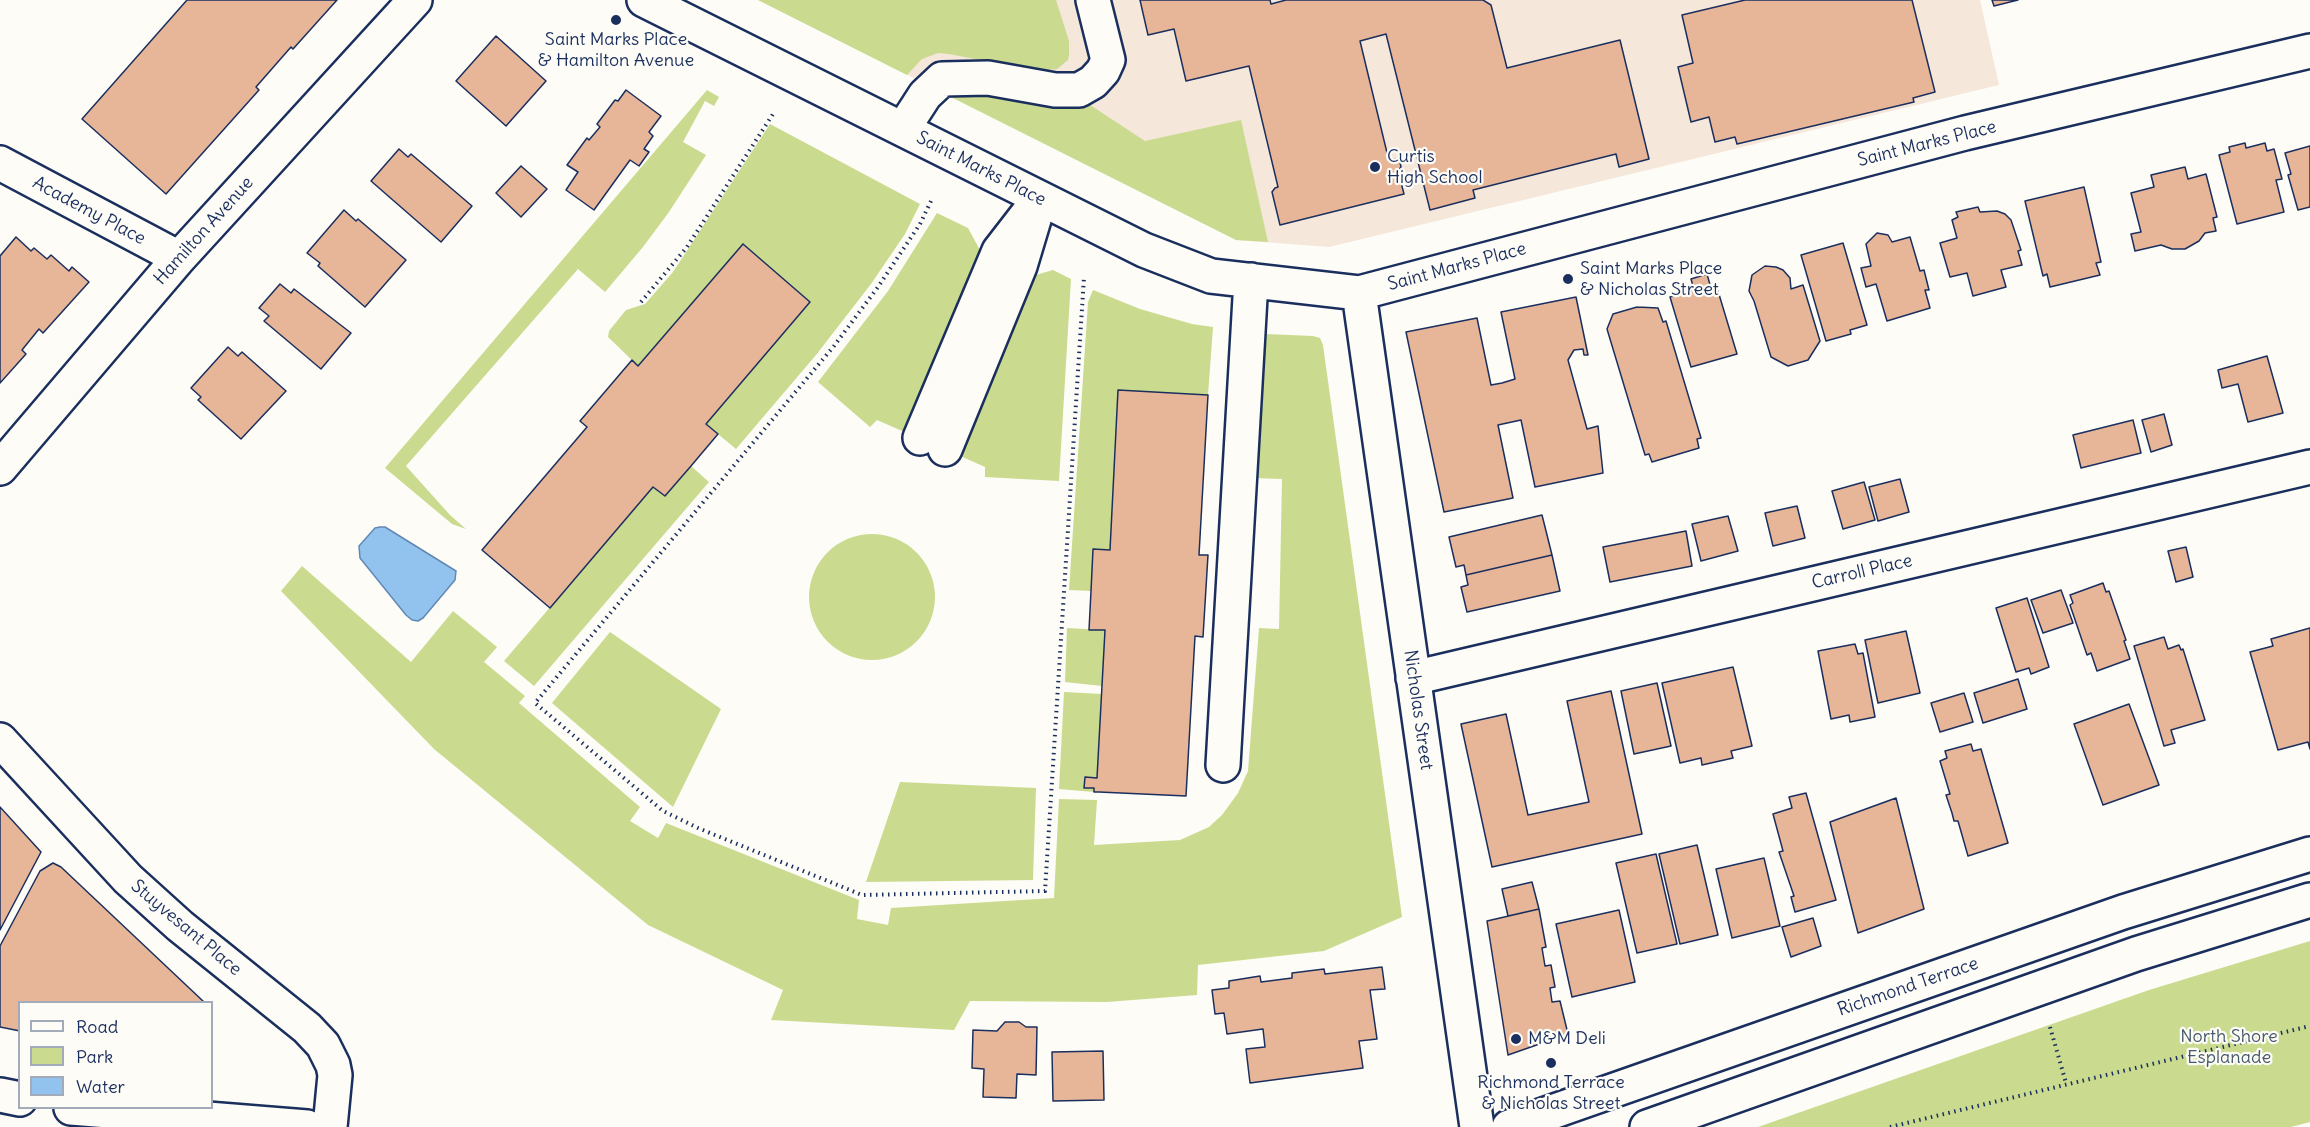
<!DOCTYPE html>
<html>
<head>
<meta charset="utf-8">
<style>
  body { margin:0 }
  #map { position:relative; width:2310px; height:1127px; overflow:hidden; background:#fdfcf7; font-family:Delius,sans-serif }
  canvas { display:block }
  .legend { position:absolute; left:18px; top:1001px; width:195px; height:108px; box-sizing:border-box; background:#fdfcf7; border:2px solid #a3aaba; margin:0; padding:8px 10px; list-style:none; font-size:18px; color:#1b2f5e }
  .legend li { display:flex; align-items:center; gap:12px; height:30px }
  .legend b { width:30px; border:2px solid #a3aaba }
</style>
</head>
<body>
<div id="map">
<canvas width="2310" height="1127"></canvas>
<ul class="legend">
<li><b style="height:8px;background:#fdfcf7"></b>Road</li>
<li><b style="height:16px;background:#cadb8f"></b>Park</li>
<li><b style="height:16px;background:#92c3ee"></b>Water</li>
</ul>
</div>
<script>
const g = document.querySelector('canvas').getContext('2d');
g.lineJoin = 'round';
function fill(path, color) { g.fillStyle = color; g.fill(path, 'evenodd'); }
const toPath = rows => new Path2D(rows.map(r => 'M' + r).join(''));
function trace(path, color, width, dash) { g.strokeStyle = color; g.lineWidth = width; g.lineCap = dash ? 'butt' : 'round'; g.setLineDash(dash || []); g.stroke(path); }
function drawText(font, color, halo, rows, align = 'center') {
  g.font = font + ' Delius,sans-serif'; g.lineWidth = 4.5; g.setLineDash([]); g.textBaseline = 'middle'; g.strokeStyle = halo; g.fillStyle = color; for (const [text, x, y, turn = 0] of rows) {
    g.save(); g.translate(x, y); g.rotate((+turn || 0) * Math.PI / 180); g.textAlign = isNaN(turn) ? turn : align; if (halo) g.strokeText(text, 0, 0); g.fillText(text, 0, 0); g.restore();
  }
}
fill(toPath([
  [758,0,1980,0,1999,85,1329,247,1236,240]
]), '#f6e7db');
fill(toPath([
  [758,0,1056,0,1069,41,1069,55,1068,60,1057,69,1038,71,949,54,938,53,922,59,907,75],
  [707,90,719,97,714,106,705,101,683,142,706,155,669,212,643,247,605,292,578,269,406,466,450,515,466,529,452,524,385,468],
  [951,91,1084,101,1145,141,1241,120,1268,242,1236,240,947,95],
  [770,124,920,204,905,234,871,284,816,355,736,449,706,424,810,302,743,244,638,366,608,337,609,331,626,310,645,304,673,272],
  [937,213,968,228,981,252,909,434,877,420,870,427,818,382,888,291],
  [1053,270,1071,279,1059,481,985,477,985,467,958,455,1029,277],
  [1093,290,1140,309,1192,324,1213,327,1208,395,1119,391,1110,550,1093,550,1091,591,1069,590,1088,302],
  [1266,334,1313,336,1320,338,1323,345,1402,917,1324,951,1198,965,1197,995,1107,1002,970,1001,954,1030,771,1020,783,990,648,925,434,749,281,591,302,566,411,662,453,611,497,647,484,662,525,696,519,703,640,807,630,821,658,838,666,823,859,900,857,919,888,925,891,908,1054,898,1059,799,1097,800,1094,845,1180,840,1209,827,1222,815,1238,793,1248,771,1259,628,1279,629,1282,479,1253,478],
  [691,466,709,482,534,686,504,661,653,487,665,496],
  '809 597a63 63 0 1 1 126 0a63 63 0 1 1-126 0Z',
  [1067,628,1105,630,1102,686,1065,682],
  [610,632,721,709,673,807,552,703],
  [1064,692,1102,694,1097,778,1084,777,1084,788,1094,788,1094,792,1059,789],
  [900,782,1036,788,1033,880,866,882],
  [2310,941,2310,1122,2291,1127,1758,1127,2149,990]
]), '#cadb8f');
const water = toPath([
  [380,527,385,527,456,571,455,580,423,618,418,621,412,620,406,615,360,558,359,546,375,528,380,527]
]);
fill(water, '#92c3ee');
trace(water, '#6288b4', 1.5);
const building = toPath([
  [187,0,337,0,293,49,291,47,256,87,259,90,166,194,82,119,187,0],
  [1140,0,1270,0,1271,4,1286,0,1483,0,1491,5,1507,68,1620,40,1649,159,1619,167,1616,154,1473,190,1475,198,1430,210,1386,34,1360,41,1389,161,1396,159,1400,162,1401,167,1398,171,1404,194,1280,225,1272,192,1275,188,1278,187,1249,66,1186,81,1174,29,1148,35,1140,0],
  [1745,0,1912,0,1935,92,1913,98,1914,102,1737,144,1735,137,1715,142,1709,117,1691,122,1678,67,1693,63,1682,15,1745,0],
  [1992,0,2018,0,1994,6,1992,0],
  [496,36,546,81,506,126,456,81,496,36],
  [626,90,661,116,649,132,653,136,644,149,649,152,639,166,630,160,594,210,566,190,578,172,567,165,587,138,589,140,600,127,597,124,615,100,618,101,626,90],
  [2245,143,2246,148,2265,143,2267,151,2274,149,2282,179,2276,180,2284,212,2237,224,2219,155,2230,152,2229,147,2245,143],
  [2310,146,2310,207,2298,210,2288,175,2291,174,2285,153,2310,146],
  [399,149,408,157,411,154,472,206,441,242,371,181,399,149],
  [521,166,547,189,521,217,496,193,521,166],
  [2185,167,2188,179,2206,174,2217,217,2213,218,2216,231,2205,233,2199,241,2185,249,2172,249,2161,245,2135,251,2131,234,2141,232,2131,193,2154,187,2151,175,2185,167],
  [2084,187,2101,262,2096,263,2100,275,2050,287,2047,274,2043,276,2025,201,2084,187],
  [1978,207,1980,212,1997,211,2005,214,2011,220,2021,250,2018,251,2022,265,2001,270,2006,287,1973,296,1967,273,1950,277,1940,243,1957,238,1952,220,1958,217,1956,212,1978,207],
  [344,210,356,221,358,219,406,260,365,307,318,266,320,263,307,253,344,210],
  [1877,233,1888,235,1892,242,1910,237,1920,271,1924,270,1929,290,1925,290,1930,308,1887,321,1876,284,1866,287,1861,268,1871,266,1866,244,1877,233],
  [16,237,31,251,34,248,47,259,51,255,69,271,72,267,89,282,43,333,39,329,22,350,26,354,0,383,0,256,16,237],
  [1843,243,1867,325,1850,330,1851,334,1826,341,1801,255,1843,243],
  [743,244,810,302,706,424,718,434,691,466,665,496,653,487,550,608,482,550,587,427,580,421,632,360,638,366,743,244],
  [1765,266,1776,267,1783,270,1790,278,1791,289,1803,285,1820,341,1808,360,1788,366,1771,357,1754,301,1749,291,1752,275,1765,266],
  [1707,274,1712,292,1718,291,1737,354,1691,367,1670,297,1694,290,1691,279,1707,274],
  [280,284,291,293,294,289,351,333,321,369,264,321,269,316,259,308,280,284],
  [1576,297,1588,355,1584,355,1583,349,1574,350,1568,360,1587,429,1598,426,1603,473,1535,487,1521,420,1498,425,1513,498,1444,512,1406,332,1477,318,1491,385,1502,383,1515,379,1501,312,1576,297],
  [1637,307,1658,308,1663,322,1666,321,1701,438,1697,439,1699,448,1652,462,1649,454,1645,455,1607,329,1613,314,1637,307],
  [228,347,238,356,242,352,286,391,241,439,198,400,201,397,191,388,228,347],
  [2267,356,2283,413,2248,422,2238,384,2222,388,2218,370,2267,356],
  [1118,390,1208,395,1199,555,1208,555,1203,637,1195,636,1186,796,1099,792,1094,792,1094,788,1084,788,1085,777,1097,778,1105,630,1089,630,1091,591,1093,549,1110,550,1118,390],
  [2164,414,2172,445,2151,452,2142,420,2164,414],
  [2133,420,2141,453,2081,468,2073,435,2133,420],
  [1900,479,1909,512,1878,521,1869,487,1900,479],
  [1864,482,1875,520,1843,529,1832,491,1864,482],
  [1797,506,1805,538,1773,546,1765,513,1797,506],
  [1542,515,1552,555,1466,575,1464,565,1456,567,1449,537,1542,515],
  [1728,516,1738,551,1701,561,1692,524,1728,516],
  [1686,531,1692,566,1610,582,1603,547,1686,531],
  [2186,547,2193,577,2176,582,2168,551,2186,547],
  [1552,555,1560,591,1467,612,1461,587,1468,585,1466,575,1552,555],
  [2103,583,2106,592,2109,591,2126,640,2124,641,2130,659,2097,671,2091,653,2087,655,2070,605,2073,603,2070,595,2103,583],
  [2061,590,2073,623,2043,633,2031,600,2061,590],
  [2027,598,2049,667,2031,674,2029,668,2016,672,1996,608,2027,598],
  [2310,628,2310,749,2308,742,2278,750,2250,652,2273,646,2271,639,2310,628],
  [1906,631,1920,693,1878,703,1865,640,1906,631],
  [2164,637,2168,649,2179,645,2181,650,2183,649,2205,720,2171,730,2175,743,2164,746,2134,646,2164,637],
  [1855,644,1858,654,1863,653,1875,717,1850,722,1849,715,1831,719,1818,651,1855,644],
  [1733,667,1752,746,1731,751,1733,758,1702,765,1701,758,1680,763,1662,683,1733,667],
  [2018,679,2027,709,1983,723,1974,693,2018,679],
  [1657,683,1671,746,1634,754,1621,691,1657,683],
  [1611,691,1642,834,1492,867,1461,724,1506,714,1528,815,1589,802,1567,701,1611,691],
  [1964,693,1973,722,1940,732,1931,703,1964,693],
  [2129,704,2159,785,2103,805,2074,724,2129,704],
  [1971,744,1973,751,1981,749,2008,843,1968,856,1958,821,1954,821,1952,813,1946,795,1950,794,1940,761,1947,758,1945,751,1971,744],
  [1806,793,1836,900,1795,912,1791,897,1794,896,1779,852,1783,851,1773,814,1792,808,1789,797,1806,793],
  [1896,798,1924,909,1858,933,1830,822,1896,798],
  [0,807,41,852,0,930,0,807],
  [1697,845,1718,935,1680,944,1659,854,1697,845],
  [1656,854,1677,944,1637,953,1616,863,1656,854],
  [1764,858,1780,926,1732,938,1716,869,1764,858],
  [53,863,61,867,204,1002,20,1002,20,1031,0,1027,0,946,40,871,53,863],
  [1532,882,1539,909,1508,916,1502,889,1532,882],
  [1539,909,1546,947,1542,948,1545,966,1551,965,1555,987,1550,988,1552,1002,1560,1001,1568,1034,1508,1055,1487,921,1539,909],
  [1619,910,1635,982,1572,997,1556,924,1619,910],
  [1813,918,1821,946,1791,957,1782,927,1813,918],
  [1382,967,1385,989,1370,990,1377,1039,1359,1041,1363,1068,1250,1083,1246,1049,1265,1047,1263,1029,1227,1034,1224,1013,1215,1014,1212,990,1229,988,1229,981,1260,976,1261,982,1292,978,1292,973,1324,969,1325,974,1382,967],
  [1005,1022,1019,1022,1026,1027,1037,1027,1036,1075,1017,1074,1016,1098,983,1097,984,1069,972,1068,973,1030,997,1031,1005,1022],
  [1103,1051,1104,1100,1053,1101,1052,1052,1103,1051]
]);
fill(building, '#e7b699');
trace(building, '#1b2f5e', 1.5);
const minor = toPath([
  [644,0,1144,250,1211,276,1359,293,1965,133,2310,51],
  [903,129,925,95,942,79,988,78,1055,90,1079,90,1093,82,1103,71,1108,60,1093,0],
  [0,163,179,258],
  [1359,293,1477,1127],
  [920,438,999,251,1040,198],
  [945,449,1020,266,1035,216],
  [0,468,179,258,415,0],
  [1413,678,2310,467],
  [0,740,128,879,180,926,307,1028,323,1045,333,1065,335,1075,330,1127],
  [1223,765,1251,280]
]);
const major = toPath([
  [0,1095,20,1099],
  [71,1108,307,1127],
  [1509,1127,2123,912,2310,854],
  [1647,1127,2136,954,2310,900]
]);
trace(minor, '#1b2f5e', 38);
trace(major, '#1b2f5e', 38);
trace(toPath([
  [931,201,920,224,878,287,834,346,535,703,663,811,698,828,862,895,1045,891,1084,277],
  [641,302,687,247,773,114],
  [2050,1027,2066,1083],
  [1890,1127,2310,1026]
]), '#1b2f5e', 4, [1.5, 4.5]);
trace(minor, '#fdfcf7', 33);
trace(major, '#fdfcf7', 33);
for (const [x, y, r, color] of [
  [616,20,6,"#1b2f5e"],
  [1375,167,6,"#1b2f5e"],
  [1568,279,6,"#1b2f5e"],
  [1516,1039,6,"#1b2f5e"],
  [1551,1063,6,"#1b2f5e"]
]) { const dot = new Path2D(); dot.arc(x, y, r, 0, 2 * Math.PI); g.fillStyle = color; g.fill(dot); trace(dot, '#fdfcf7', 2); }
drawText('18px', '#1b2f5e', '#fdfcf7', [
  ["Saint Marks Place",616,40,"center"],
  ["& Hamilton Avenue",616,61,"center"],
  ["Curtis",1387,157],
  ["High School",1387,178],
  ["Saint Marks Place",1580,269],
  ["& Nicholas Street",1580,290],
  ["M&M Deli",1528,1039],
  ["Richmond Terrace",1551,1083,"center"],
  ["& Nicholas Street",1551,1104,"center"]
], 'left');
drawText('18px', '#1b2f5e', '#fdfcf7', [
  ["Saint Marks Place",1927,144,-14],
  ["Saint Marks Place",981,169,27],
  ["Academy Place",89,211,28],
  ["Hamilton Avenue",204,231,-48],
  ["Saint Marks Place",1457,267,-15],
  ["Carroll Place",1862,572,-13],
  ["Nicholas Street",1418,710,82],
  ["Stuyvesant Place",186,928,40],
  ["Richmond Terrace",1908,987,-19]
]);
drawText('18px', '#475a6a', '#fdfcf7', [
  ["North Shore",2229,1037],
  ["Esplanade",2229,1058]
]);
</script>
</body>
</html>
